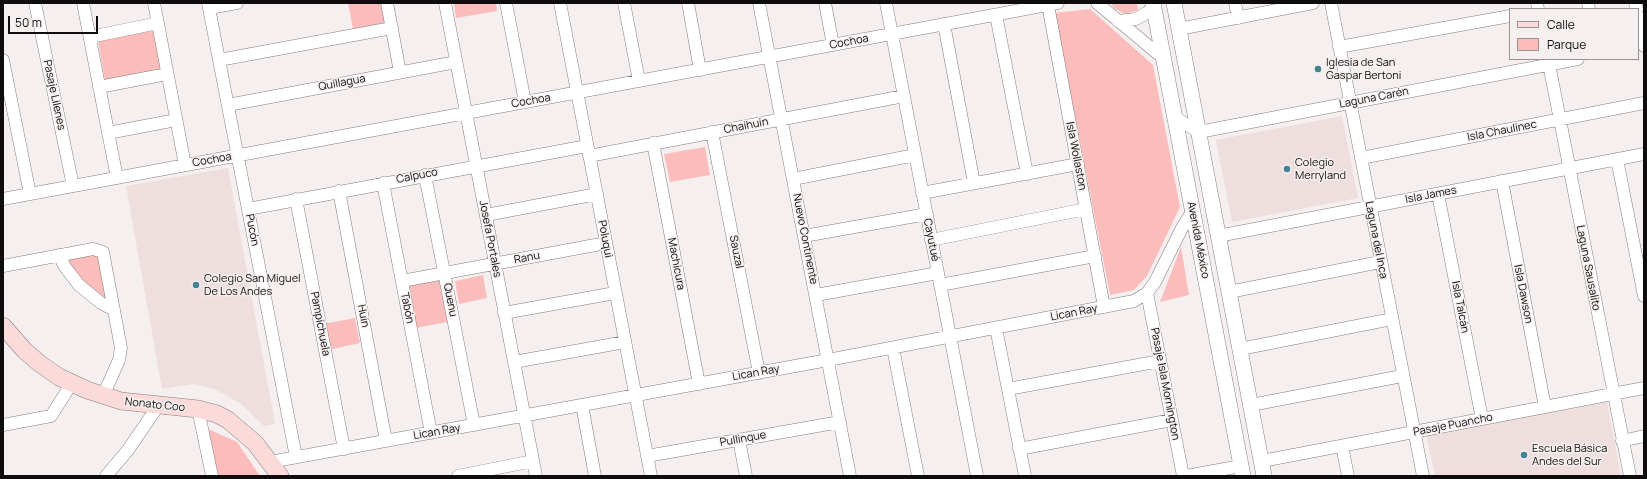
<!DOCTYPE html>
<html>
<head>
<meta charset="utf-8">
<style>
  body { margin:0 }
  #map { position:relative; width:1647px; height:479px; overflow:hidden; background:#f6efef; font-family:Manrope,sans-serif }
  canvas { display:block }
  .frame { position:absolute; inset:0; border:4px solid #0e0c0c; pointer-events:none }
  .legend { position:absolute; left:1509px; top:8px; width:130px; height:52px; box-sizing:border-box; background:#f6efef; border:1px solid #999494; margin:0; padding:5px 7px; list-style:none; font-size:12px; color:#0e0c0c }
  .legend li { display:flex; align-items:center; gap:8px; height:20px }
  .legend b { width:20px; border:1px solid #999494 }
  .scale { position:absolute; left:8px; top:16px; width:90px; height:18px; box-sizing:border-box; border:2px solid #0e0c0c; border-top:0; padding-left:5px; font-size:12px; line-height:14px; white-space:nowrap; color:#0e0c0c; -webkit-text-stroke:3px #f6efef; paint-order:stroke }
</style>
</head>
<body>
<div id="map">
<canvas width="1647" height="479"></canvas>
<div class="frame"></div>
<ul class="legend">
<li><b style="height:5px;background:#fbdada"></b>Calle</li>
<li><b style="height:11px;background:#fabdbc"></b>Parque</li>
</ul>
<div class="scale">50 m</div>
</div>
<script>
const g = document.querySelector('canvas').getContext('2d');
g.lineJoin = 'round';
function fill(path, color) { g.fillStyle = color; g.fill(path, 'evenodd'); }
const toPath = rows => new Path2D(rows.map(r => 'M' + r).join(''));
function trace(path, color, width, dash) { g.strokeStyle = color; g.lineWidth = width; g.lineCap = dash ? 'butt' : 'round'; g.setLineDash(dash || []); g.stroke(path); }
function drawText(font, color, halo, rows, align = 'center') {
  g.font = font + ' Manrope,sans-serif'; g.lineWidth = 3; g.setLineDash([]); g.textBaseline = 'middle'; g.strokeStyle = halo; g.fillStyle = color; for (const [text, x, y, turn = 0] of rows) {
    g.save(); g.translate(x, y); g.rotate((+turn || 0) * Math.PI / 180); g.textAlign = isNaN(turn) ? turn : align; if (halo) g.strokeText(text, 0, 0); g.fillText(text, 0, 0); g.restore();
  }
}
fill(toPath([
  [1342,116,1358,198,1232,222,1216,140],
  [228,168,275,424,264,426,240,403,214,389,193,384,162,389,126,186],
  [1607,402,1621,476,1435,476,1426,435]
]), '#eedfde');
fill(toPath([
  [348,3,381,3,385,23,353,29],
  [454,3,496,3,497,11,456,18],
  [1111,3,1137,3,1138,10,1125,14,1114,8],
  [1090,9,1153,65,1180,207,1147,276,1134,290,1110,295,1055,13],
  [153,30,161,69,105,80,98,41],
  [705,147,710,175,670,182,664,154],
  [1181,247,1189,295,1160,302],
  [95,253,100,257,108,298,105,301,83,285,66,263,67,258],
  [483,275,487,298,459,304,455,281],
  [439,278,448,322,415,328,407,285],
  [355,318,360,343,328,350,323,324],
  [206,428,237,442,260,476,216,476]
]), '#fabdbc');
const minor = toPath([
  [35,3,73,186],
  [83,3,117,178],
  [154,3,185,165],
  [208,3,296,457],
  [387,3,400,72],
  [445,3,536,476],
  [506,3,525,102],
  [560,3,651,476],
  [624,3,639,81],
  [688,3,700,70],
  [759,3,850,476],
  [825,3,833,45],
  [886,3,977,476],
  [1097,3,1163,58],
  [1235,3,1238,18],
  [1331,3,1423,476],
  [1537,3,1538,9],
  [1588,3,1589,9],
  [1635,3,1637,9],
  [1048,5,1104,307],
  [209,8,237,3],
  [996,15,1027,174],
  [1638,16,1644,46],
  [1118,21,1136,19,1148,12,1153,6],
  [944,24,974,183],
  [1179,29,1313,3],
  [90,37,158,23],
  [1339,47,1510,16],
  [1548,59,1630,476],
  [3,60,30,194],
  [219,60,392,28],
  [99,87,167,74],
  [228,105,456,62],
  [1174,117,1199,132,1578,59],
  [712,132,759,373],
  [108,133,176,120],
  [653,143,699,384],
  [589,156,904,96],
  [1361,158,1644,103],
  [1617,159,1644,296],
  [425,175,474,425],
  [793,179,915,155],
  [1502,181,1545,407],
  [383,183,431,433],
  [339,191,386,441],
  [922,193,1078,164],
  [1438,194,1482,419],
  [3,199,1058,3],
  [296,199,344,449],
  [248,209,587,146],
  [486,215,597,194],
  [804,236,927,214],
  [1218,236,1644,154],
  [931,240,1086,209],
  [59,255,65,267,79,285,101,303,114,310],
  [3,266,93,249,103,252,121,348,119,360,103,396],
  [402,281,606,243],
  [940,285,1095,256],
  [1229,292,1380,262],
  [1147,293,1183,476],
  [816,295,938,273],
  [504,313,615,293],
  [996,328,1025,476],
  [893,348,918,476],
  [1240,349,1392,319],
  [514,362,625,342],
  [1008,389,1160,361],
  [582,405,595,476],
  [1251,405,1402,376],
  [198,409,212,476],
  [3,425,51,416,72,383],
  [739,440,746,476],
  [1622,441,1644,436],
  [1342,446,1348,476],
  [1019,449,1172,420],
  [647,456,840,422],
  [1262,461,1644,388],
  [270,462,828,360,1134,301,1147,293,1155,282,1182,228,1192,212],
  [106,476,128,450,158,406],
  [458,476,533,461],
  [1186,476,1241,466]
]);
const tertiary = toPath([
  [1153,3,1243,476],
  [1174,3,1264,476]
]);
const secondary = toPath([
  [3,326,25,351,39,363,59,377,87,390,121,401,198,409,217,414,228,420,255,443,280,476]
]);
trace(minor, '#837c7c', 13);
trace(tertiary, '#837c7c', 16);
trace(secondary, '#837c7c', 18);
trace(minor, '#fff', 12);
trace(tertiary, '#fff', 15);
trace(secondary, '#fbdada', 17);
for (const [x, y, r, color] of [
  [1318,69,4,"#418494"],
  [1287,169,4,"#418494"],
  [196,285,4,"#418494"],
  [1524,455,4,"#418494"]
]) { const dot = new Path2D(); dot.arc(x, y, r, 0, 2 * Math.PI); g.fillStyle = color; g.fill(dot); trace(dot, '#f6efef', 1.5); }
drawText('11px', '#0e0c0c', '#f6efef', [
  ["Cochoa",849,42,-11],
  ["Quillagua",342,83,-11],
  ["Pasaje Lilenes",54,95,78],
  ["Laguna Carén",1374,98,-11],
  ["Cochoa",531,101,-10],
  ["Chaihuín",746,126,-11],
  ["Isla Chaulinec",1502,131,-11],
  ["Isla Wollaston",1076,156,79],
  ["Cochoa",212,160,-10],
  ["Calpuco",417,176,-11],
  ["Isla James",1431,195,-11],
  ["Pucón",252,230,79],
  ["Josefa Portales",490,239,79],
  ["Poluqui",605,239,79],
  ["Nuevo Continente",805,239,79],
  ["Cayutué",931,240,79],
  ["Avenida México",1198,240,79],
  ["Laguna del Inca",1376,240,79],
  ["Sauzal",736,252,79],
  ["Ranu",527,258,-11],
  ["Machicura",676,264,79],
  ["Laguna Sausalito",1588,268,79],
  ["Isla Dawson",1523,294,79],
  ["Quenu",450,300,79],
  ["Isla Talcán",1460,307,79],
  ["Tabón",407,308,79],
  ["Lican Ray",1074,313,-11],
  ["Huin",363,316,79],
  ["Pampichuela",320,324,79],
  ["Lican Ray",756,373,-10],
  ["Pasaje Isla Mornington",1165,384,79],
  ["Nonato Coo",155,405,6],
  ["Pasaje Puancho",1453,425,-11],
  ["Lican Ray",437,432,-10],
  ["Pullinque",743,439,-10]
]);
drawText('11px', '#0e0c0c', '#f6efef', [
  ["Iglesia de San",1326,63],
  ["Gaspar Bertoni",1326,76],
  ["Colegio",1295,163],
  ["Merryland",1295,176],
  ["Colegio San Miguel",204,279],
  ["De Los Andes",204,292],
  ["Escuela Básica",1532,449],
  ["Andes del Sur",1532,462]
], 'left');
</script>
</body>
</html>
